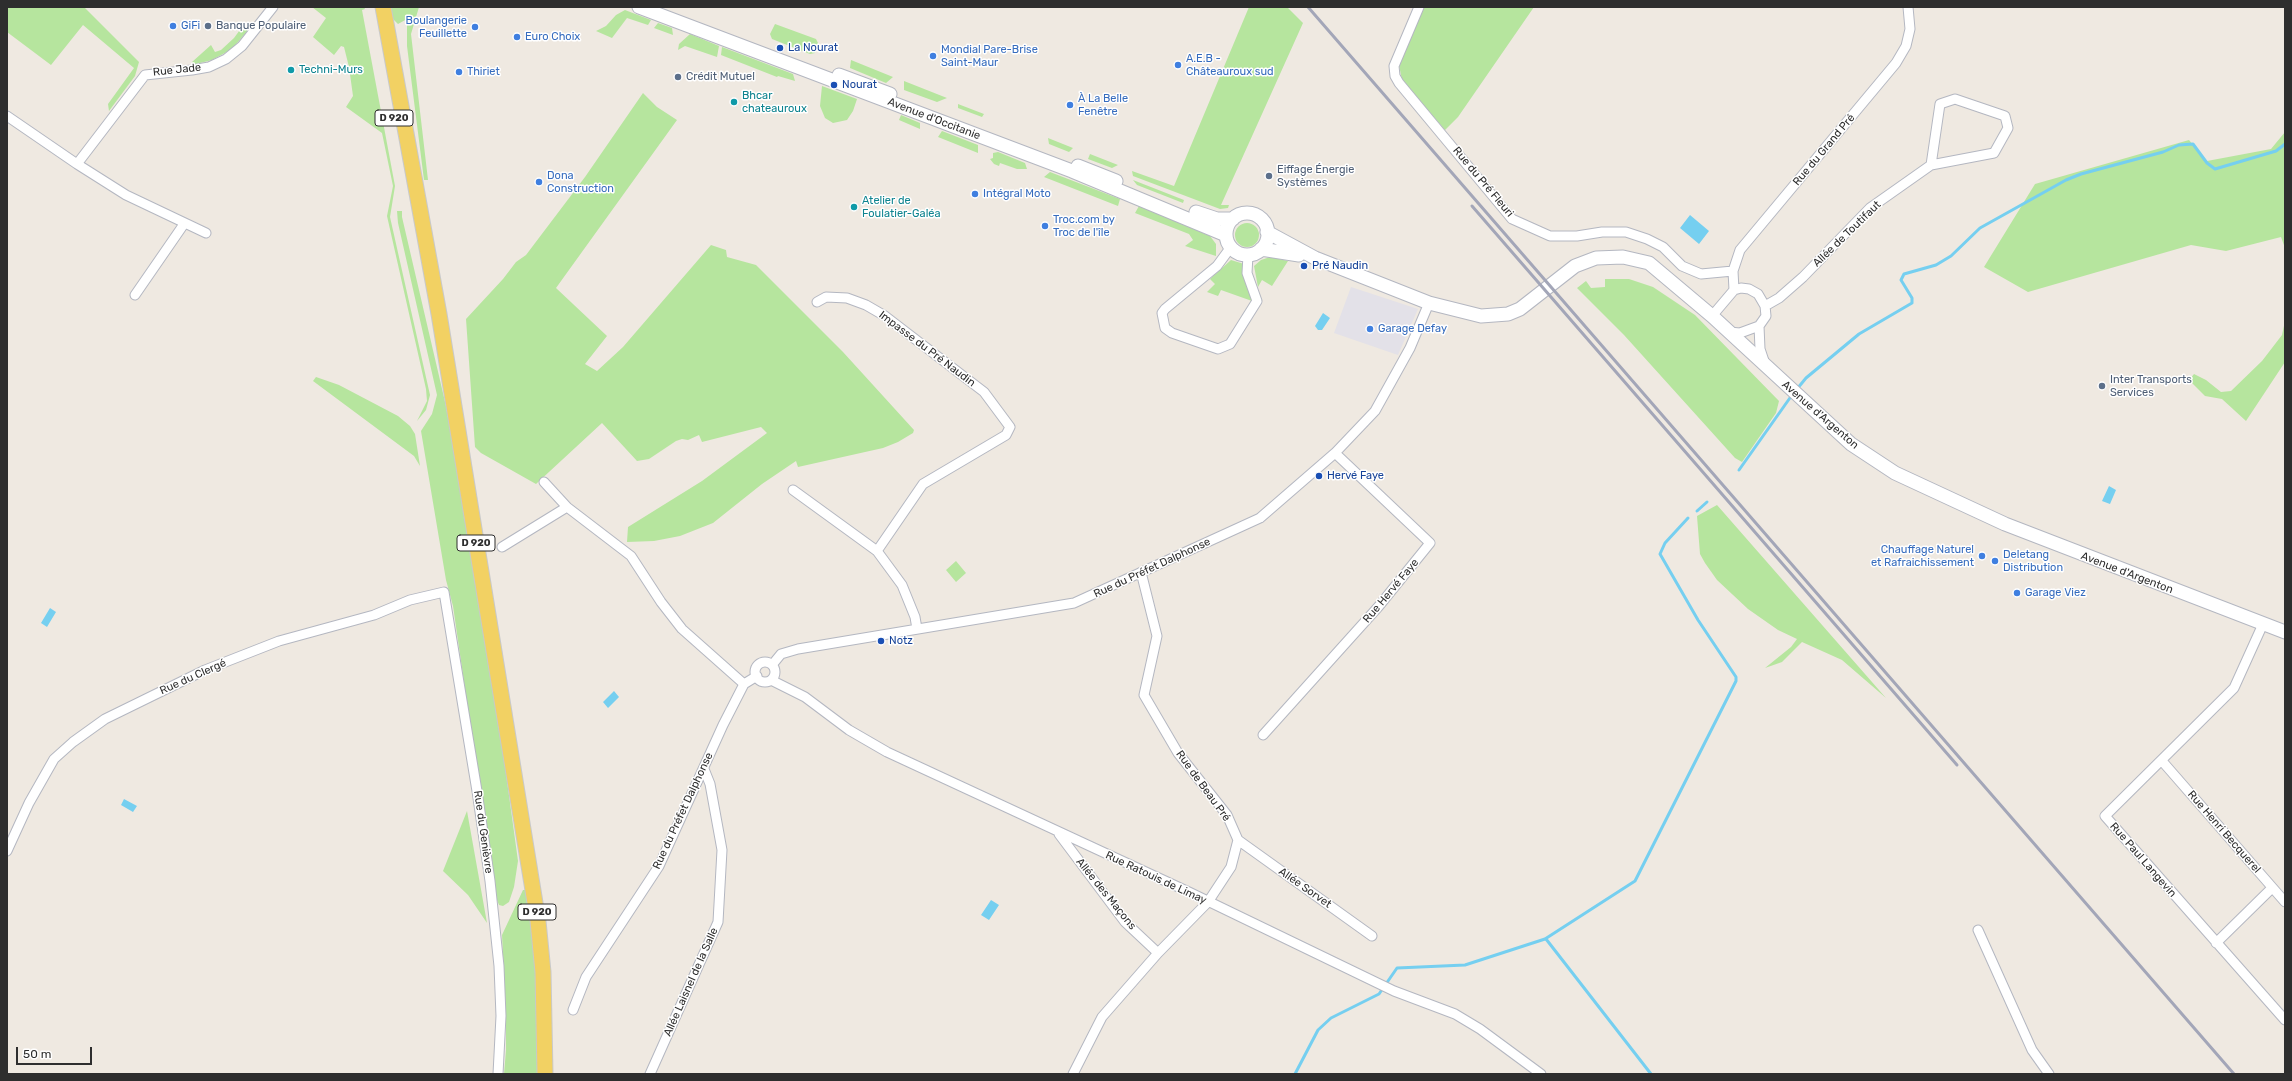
<!DOCTYPE html>
<html>
<head>
<meta charset="utf-8">
<style>
  body { margin:0 }
  #map { position:relative; width:2292px; height:1081px; overflow:hidden; background:#efe9e1; font-family:Rubik,sans-serif }
  canvas { display:block }
  .frame { position:absolute; inset:0; border:8px solid #2e2e2e; pointer-events:none }
  .scale { position:absolute; left:16px; top:1047px; width:76px; height:18px; box-sizing:border-box; border:2px solid #2e2e2e; border-top:0; padding-left:5px; font-size:12px; line-height:14px; white-space:nowrap; color:#2e2e2e; -webkit-text-stroke:3px #fff; paint-order:stroke }
</style>
</head>
<body>
<div id="map">
<canvas width="2292" height="1081"></canvas>
<div class="frame"></div>
<div class="scale">50 m</div>
</div>
<script>
const g = document.querySelector('canvas').getContext('2d');
g.lineJoin = 'round';
function fill(path, color) { g.fillStyle = color; g.fill(path, 'evenodd'); }
const toPath = rows => new Path2D(rows.map(r => 'M' + r).join(''));
function trace(path, color, width, dash) { g.strokeStyle = color; g.lineWidth = width; g.lineCap = dash ? 'butt' : 'round'; g.setLineDash(dash || []); g.stroke(path); }
function drawText(font, color, halo, rows, align = 'center') {
  g.font = font + ' Rubik,sans-serif'; g.lineWidth = 3; g.setLineDash([]); g.textBaseline = 'middle'; g.strokeStyle = halo; g.fillStyle = color; for (const [text, x, y, turn = 0] of rows) {
    g.save(); g.translate(x, y); g.rotate((+turn || 0) * Math.PI / 180); g.textAlign = isNaN(turn) ? turn : align; if (halo) g.strokeText(text, 0, 0); g.fillText(text, 0, 0); g.restore();
  }
}
fill(toPath([
  [1351,287,1418,309,1398,355,1334,333]
]), '#e3e1e8');
fill(toPath([
  [7,7,84,7,139,62,135,76,109,111,108,104,134,68,83,25,51,65,7,32],
  [312,7,364,7,365,9,362,10,395,186,390,217,430,395,426,410,417,421,427,401,426,389,387,216,393,186,382,133,346,107,353,96,349,67,344,47,341,46,334,55,313,37,326,18],
  [388,7,419,7,411,34,428,180,424,180,407,46,407,19,398,24,393,19],
  [1249,7,1287,7,1303,23,1221,205,1229,205,1228,208,1220,209,1133,176,1132,171,1174,186],
  [1423,7,1534,7,1458,117,1445,130,1402,80,1399,65],
  [625,10,651,20,648,25,627,18,612,38,596,31,606,26,616,15],
  [245,23,250,28,232,49,212,60,192,65,192,62,211,45,215,52,221,50,234,38],
  [658,23,672,28,673,35,654,28],
  [775,24,816,39,818,43,815,53,810,54,772,39,770,34],
  [690,34,719,46,717,57,685,46,678,50,679,44],
  [722,47,793,74,795,81,778,76,777,77,721,55],
  [851,60,893,77,886,83,850,68],
  [904,81,947,98,937,102,904,90],
  [822,86,857,99,853,111,847,120,833,123,825,118,820,106],
  [643,93,657,107,677,120,556,288,607,336,585,364,597,371,623,347,711,245,726,250,727,257,756,265,843,352,914,430,913,433,898,442,883,448,798,467,796,461,762,484,713,523,680,536,654,541,627,542,628,527,702,481,767,433,761,427,702,442,699,435,688,440,682,439,676,441,649,459,637,461,602,423,536,484,481,453,475,447,466,319,503,279,516,262,526,255,585,177],
  [958,104,984,114,982,117,958,108],
  [901,115,920,123,920,129,899,120],
  [942,131,978,145,978,153,938,137],
  [2285,132,2285,248,2281,237,2226,251,2191,245,2028,292,1984,267,2035,184,2189,140,2207,161,2271,149],
  [1048,138,1073,148,1069,152,1049,144],
  [998,152,1025,163,1027,169,1017,169,1000,163,999,166,994,164,990,159,993,158,993,153],
  [1090,154,1118,165,1112,168,1088,159],
  [1050,172,1120,199,1118,206,1044,177],
  [1133,180,1184,200,1183,203,1137,185],
  [1139,206,1210,236,1216,244,1216,256,1185,246,1193,240,1189,234,1135,213],
  [397,211,402,211,402,217,446,406,497,708,518,861,514,887,509,902,503,906,499,905,497,900,493,882,453,606,446,580,421,431,432,414,437,395,398,223],
  '1235 235a12 12 0 1 1 24 0a12 12 0 1 1-24 0Z',
  [1270,257,1288,261,1272,286,1262,280,1258,287,1254,266,1261,260],
  [1231,260,1244,264,1252,301,1221,290,1218,296,1207,292,1215,284,1210,279],
  [1605,279,1629,279,1653,287,1695,315,1779,401,1776,413,1742,462,1735,458,1624,335,1577,288,1586,281,1591,288,1605,287],
  [2285,321,2285,362,2246,421,2222,399,2205,396,2189,380,2194,374,2206,380,2221,392,2231,391,2262,361,2282,335],
  [316,377,339,385,398,416,410,426,415,434,420,466,414,456,313,381],
  [1717,505,1886,698,1842,660,1802,642,1782,662,1765,668,1791,647,1797,639,1778,630,1748,609,1717,580,1705,563,1700,554,1697,516],
  [956,561,966,573,956,582,946,570],
  [467,811,487,923,468,895,443,871],
  [523,890,527,890,537,968,539,1074,504,1074,506,1050,506,1013,502,935]
]), '#b6e59e');
fill(toPath([
  [1690,215,1709,231,1699,244,1680,228],
  [1323,313,1330,318,1322,330,1318,330,1315,326],
  [2109,486,2116,490,2110,504,2102,501],
  [50,608,56,612,47,627,41,623],
  [614,691,619,697,608,708,603,702],
  [124,799,137,806,133,812,121,805],
  [991,900,999,905,989,920,981,915]
]), '#75cff0');
trace(toPath([
  [1797,389,1806,378,1859,334,1912,303,1912,298,1901,280,1904,274,1936,265,1951,256,1980,228,2066,180,2081,174,2163,152,2179,145,2193,144,2207,163,2215,169,2276,151,2285,144],
  [1739,470,1792,395],
  [1697,511,1707,502],
  [1546,939,1651,1074],
  [1295,1074,1318,1030,1331,1018,1379,994,1397,968,1465,965,1545,939,1635,881,1736,681,1736,677,1698,620,1660,554,1665,543,1688,518]
]), '#75cff0', 3);
const street = toPath([
  [1419,7,1394,66,1395,76,1399,83,1512,219,1550,236,1577,236,1602,232,1626,232,1647,239,1663,247,1682,266,1701,274,1733,271],
  [7,116,77,164,126,195,206,233],
  [77,164,145,75,192,70,209,67,226,59,242,46,273,7],
  [1231,247,1217,266,1165,309,1162,313,1165,328,1172,333,1218,349,1230,344,1257,301,1247,273,1248,255],
  [1734,290,1733,271,1740,250,1896,63,1906,46,1910,29,1908,7],
  [135,295,184,224],
  [817,302,826,297,847,298,866,305,885,316,984,392,1010,427,1006,435,923,484,877,551],
  [1765,306,1779,298,1803,277,1870,208,1931,165,1994,153,2008,128,2005,116,1955,99,1940,104,1931,165],
  [1712,316,1734,290,1741,288,1749,289,1758,294,1765,306,1766,316,1759,326,1740,333,1729,332],
  [1759,326,1760,349,1765,364],
  [544,482,567,507,631,556,661,602,682,629,744,684],
  [793,490,877,551,902,585,915,617,917,629],
  [502,547,567,507],
  [2263,624,2234,688,2105,816,2285,1020],
  '755 672a10 10 0 1 1 20 0a10 10 0 1 1-20 0Z',
  [772,665,781,654,798,649,1074,603,1260,518,1335,453,1375,411,1410,348,1429,303],
  [771,680,805,697,849,730,887,752,1189,892,1394,991,1455,1014,1480,1029,1541,1074],
  [1263,735,1379,606,1430,543,1335,453],
  [2162,761,2285,902],
  [1059,834,1125,922,1158,953],
  [1238,840,1372,936],
  [7,851,29,803,54,759,73,742,105,719,205,670,279,641,374,615,410,600,444,592,477,791,490,881,499,966,501,1016,498,1074],
  [1978,930,2032,1050,2049,1074],
  [2216,943,2272,888],
  [573,1010,586,977,659,866,723,725,744,684,757,676],
  [650,1074,718,922,722,850,710,784,704,769],
  [1073,1074,1102,1017,1158,953,1208,902,1231,867,1238,840,1227,815,1178,753,1144,695,1157,636,1141,572]
]);
const secondary = toPath([
  [639,7,1072,171,1226,235],
  [839,75,890,94],
  [1078,166,1116,181],
  [1196,212,1217,219,1233,219],
  '1226 234a21 21 0 1 1 42 0a21 21 0 1 1-42 0Z',
  [1267,232,1315,258,1429,303,1481,316,1508,314,1520,309,1575,266,1596,258,1623,257,1649,263,1712,316,1851,444,1895,473,2005,524,2285,632],
  [1261,249,1299,255]
]);
const primary = toPath([
  [383,7,439,314,538,921,543,972,545,1074]
]);
trace(street, '#b4b7c1', 11);
trace(secondary, '#b4b7c1', 15);
trace(primary, '#c9c9c9', 17);
trace(street, '#fff', 9);
trace(secondary, '#fff', 13);
trace(primary, '#f2d163', 15);
trace(toPath([
  [1308,7,2234,1074],
  [1472,206,1957,765]
]), '#a3a6b8', 3);
for (const [x, y, r, color] of [
  [173,26,4,"#3f7fe0"],
  [208,26,4,"#5c6f8a"],
  [475,27,4,"#3f7fe0"],
  [517,37,4,"#3f7fe0"],
  [780,48,4,"#1a4fb4"],
  [933,56,4,"#3f7fe0"],
  [1178,65,4,"#3f7fe0"],
  [291,70,4,"#0f9aa8"],
  [459,72,4,"#3f7fe0"],
  [678,77,4,"#5c6f8a"],
  [834,85,4,"#1a4fb4"],
  [734,102,4,"#0f9aa8"],
  [1070,105,4,"#3f7fe0"],
  [1269,176,4,"#5c6f8a"],
  [539,182,4,"#3f7fe0"],
  [975,194,4,"#3f7fe0"],
  [854,207,4,"#0f9aa8"],
  [1045,226,4,"#3f7fe0"],
  [1304,266,4,"#1a4fb4"],
  [1370,329,4,"#3f7fe0"],
  [2102,386,4,"#5c6f8a"],
  [1319,476,4,"#1a4fb4"],
  [1982,556,4,"#3f7fe0"],
  [1995,561,4,"#3f7fe0"],
  [2017,593,4,"#3f7fe0"],
  [881,641,4,"#1a4fb4"]
]) { const dot = new Path2D(); dot.arc(x, y, r, 0, 2 * Math.PI); g.fillStyle = color; g.fill(dot); trace(dot, '#fff', 1.5); }
for (const [x, y, w] of [
  [394,118,38],
  [476,543,38],
  [537,912,38]
]) { const box = new Path2D(); box.roundRect(x - w / 2, y - 8, w, 16, 3); g.fillStyle = '#fff'; g.fill(box); trace(box, '#2e2e2e', 1); }
drawText('bold 10px', '#2e2e2e', null, [
  ["D 920",394,118],
  ["D 920",476,543],
  ["D 920",537,912]
]);
drawText('11px', '#366cbe', '#fff', [
  ["Boulangerie",467,21,"right"],
  ["Feuillette",467,34,"right"],
  ["GiFi",181,26],
  ["Euro Choix",525,37],
  ["Mondial Pare-Brise",941,50],
  ["Saint-Maur",941,63],
  ["A.E.B -",1186,59],
  ["Châteauroux sud",1186,72],
  ["Thiriet",467,72],
  ["À La Belle",1078,99],
  ["Fenêtre",1078,112],
  ["Dona",547,176],
  ["Construction",547,189],
  ["Intégral Moto",983,194],
  ["Troc.com by",1053,220],
  ["Troc de l'île",1053,233],
  ["Garage Defay",1378,329],
  ["Chauffage Naturel",1974,550,"right"],
  ["et Rafraichissement",1974,563,"right"],
  ["Deletang",2003,555],
  ["Distribution",2003,568],
  ["Garage Viez",2025,593]
], 'left');
drawText('11px', '#4e5e75', '#fff', [
  ["Banque Populaire",216,26],
  ["Crédit Mutuel",686,77],
  ["Eiffage Énergie",1277,170],
  ["Systèmes",1277,183],
  ["Inter Transports",2110,380],
  ["Services",2110,393]
], 'left');
drawText('11px', '#164399', '#fff', [
  ["La Nourat",788,48],
  ["Nourat",842,85],
  ["Pré Naudin",1312,266],
  ["Hervé Faye",1327,476],
  ["Notz",889,641]
], 'left');
drawText('11px', '#2e2e2e', '#fff', [
  ["Rue Jade",177,70,-6],
  ["Avenue d'Occitanie",934,119,21],
  ["Rue du Grand Pré",1824,150,-50],
  ["Rue du Pré Fleuri",1483,182,50],
  ["Allée de Toutifaut",1847,234,-44],
  ["Impasse du Pré Naudin",927,349,37],
  ["Avenue d'Argenton",1820,415,41],
  ["Rue du Préfet Dalphonse",1152,568,-25],
  ["Avenue d'Argenton",2127,573,21],
  ["Rue Hervé Faye",1391,591,-50],
  ["Rue du Clergé",193,677,-24],
  ["Rue de Beau Pré",1203,786,54],
  ["Rue du Préfet Dalphonse",683,811,-65],
  ["Rue du Genièvre",483,832,82],
  ["Rue Henri Becquerel",2224,832,49],
  ["Rue Paul Langevin",2143,860,49],
  ["Rue Ratouis de Limay",1156,878,25],
  ["Allée Sorvet",1305,888,35],
  ["Allée des Maçons",1106,894,51],
  ["Allée Laisnel de la Salle",691,982,-66]
]);
drawText('11px', '#0d838f', '#fff', [
  ["Techni-Murs",299,70],
  ["Bhcar",742,96],
  ["chateauroux",742,109],
  ["Atelier de",862,201],
  ["Foulatier-Galéa",862,214]
], 'left');
</script>
</body>
</html>
